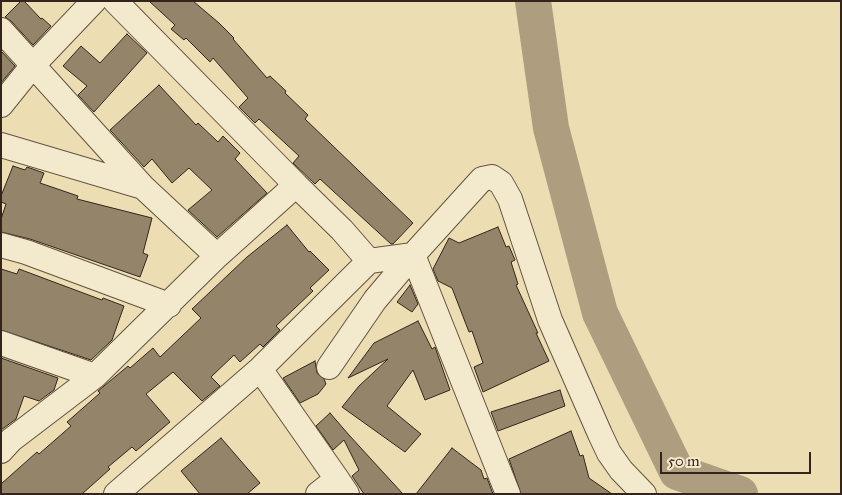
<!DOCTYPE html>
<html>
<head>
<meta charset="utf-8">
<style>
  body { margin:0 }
  #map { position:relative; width:842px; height:495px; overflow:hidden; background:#edddb2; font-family:"IM FELL Great Primer",serif }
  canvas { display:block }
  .frame { position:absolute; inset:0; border:2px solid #33251d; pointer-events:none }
  .scale { position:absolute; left:660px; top:452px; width:151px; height:22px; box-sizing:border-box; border:2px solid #33251d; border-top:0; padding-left:6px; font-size:15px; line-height:18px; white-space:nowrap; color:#33251d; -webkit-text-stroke:4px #f3e9cd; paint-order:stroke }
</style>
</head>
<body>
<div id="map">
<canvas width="842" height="495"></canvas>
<div class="frame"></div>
<div class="scale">50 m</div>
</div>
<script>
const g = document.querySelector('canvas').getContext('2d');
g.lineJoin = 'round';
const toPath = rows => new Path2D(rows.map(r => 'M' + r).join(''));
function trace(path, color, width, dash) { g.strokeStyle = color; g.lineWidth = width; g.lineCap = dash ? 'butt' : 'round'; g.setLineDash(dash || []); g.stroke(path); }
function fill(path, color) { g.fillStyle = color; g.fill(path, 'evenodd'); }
trace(toPath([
  [533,1,551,128,600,313,677,472,740,494]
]), '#ae9e7f', 36);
const building = toPath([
  [21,1,24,1,41,19,42,18,51,26,33,45,11,21,5,17,21,1],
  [149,1,193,1,219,23,234,38,233,39,267,78,270,76,286,91,285,93,308,115,305,119,413,223,393,244,391,244,320,179,315,184,293,163,299,156,259,119,255,123,239,107,248,98,213,58,210,62,186,38,184,40,171,29,175,25,149,1],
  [127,34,147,53,94,112,78,95,87,86,63,66,81,46,100,63,127,34],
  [1,51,15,66,1,83,1,51],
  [159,85,196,125,198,123,218,142,223,136,240,153,235,159,267,193,217,237,188,210,212,190,189,168,172,183,152,159,144,167,110,130,159,85],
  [13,166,25,170,27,167,44,173,40,183,78,196,77,199,152,218,143,253,148,255,140,277,30,239,1,232,1,219,6,204,1,202,1,196,13,166],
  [287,225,309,252,310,251,329,270,310,288,313,291,276,326,280,330,263,347,260,344,240,362,234,355,211,377,220,386,202,401,173,372,146,394,170,422,136,451,132,447,108,467,110,469,82,494,1,494,1,484,37,452,39,454,71,426,67,422,100,393,98,391,128,366,130,368,153,348,160,357,201,318,192,309,247,257,287,225],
  [498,227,506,247,509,246,515,260,511,262,518,284,516,285,538,333,536,333,549,361,483,392,474,367,483,363,472,331,469,332,452,288,438,281,433,269,449,238,459,243,498,227],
  [1,269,17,274,19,269,102,300,103,298,124,306,112,340,91,360,1,330,1,269],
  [410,285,418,304,412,312,397,302,410,285],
  [418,321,432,349,435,347,450,390,425,400,413,370,387,406,421,434,405,452,342,407,359,386,388,359,348,378,374,343,418,321],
  [1,358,58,378,54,390,39,401,24,396,16,419,1,430,1,358],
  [315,361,317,373,324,379,326,384,318,394,300,403,283,378,315,361],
  [560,390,565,406,498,431,491,412,560,390],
  [330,413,349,435,403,494,364,494,352,476,359,470,344,440,333,450,316,426,330,413],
  [571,431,580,456,583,455,589,478,612,494,521,494,509,459,571,431],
  [221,438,260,483,247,494,200,494,181,471,221,438],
  [452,448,481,470,484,479,487,478,493,494,416,494,452,448]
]);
fill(building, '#94856a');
trace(building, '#33251d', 1);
const minor = toPath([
  [1,30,143,187,217,256],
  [1,105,34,64,94,1],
  [1,145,143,187],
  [1,245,26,252,169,305],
  [369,261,413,255,508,494],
  [1,343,95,376],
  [329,367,375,300,413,255,482,179,492,177,501,183,510,199,550,320,600,434,609,453,621,470,644,494],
  [260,369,337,479],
  [1,451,11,440,95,376,217,256,296,185,115,1],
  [116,494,260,369,369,261,342,230,296,185],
  [318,494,337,479,347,494]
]);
trace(minor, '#625342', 26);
trace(minor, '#f3e9cd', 24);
</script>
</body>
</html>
